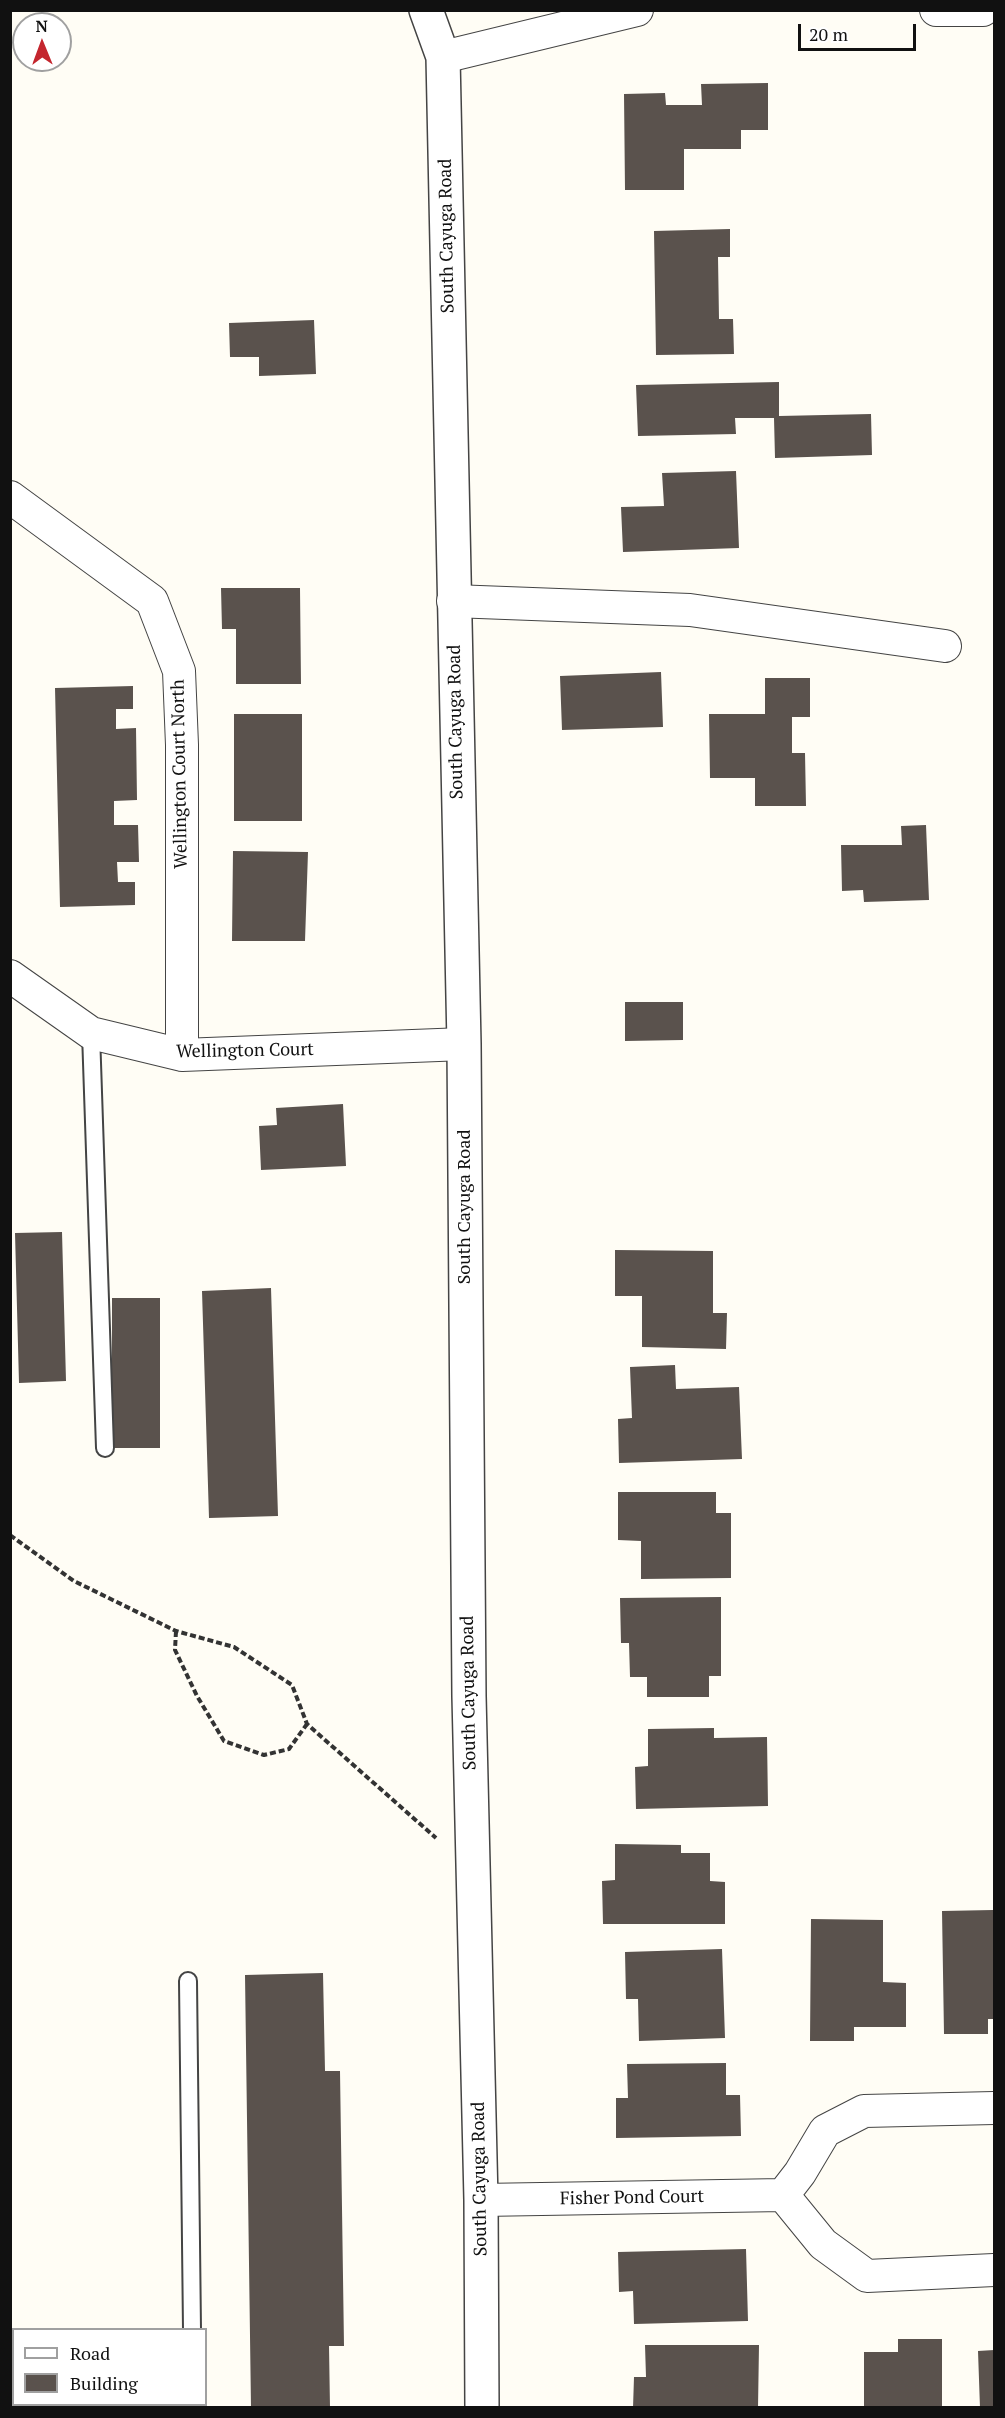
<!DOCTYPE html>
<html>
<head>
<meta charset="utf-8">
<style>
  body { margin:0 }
  #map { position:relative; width:1005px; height:2418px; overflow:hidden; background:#fffdf5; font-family:"PT Serif",serif }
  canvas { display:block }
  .frame { position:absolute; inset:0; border:12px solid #111; pointer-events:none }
  .legend { position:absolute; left:12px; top:2328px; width:195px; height:78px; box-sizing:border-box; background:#fff; border:2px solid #a0a0a0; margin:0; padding:8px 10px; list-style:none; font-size:18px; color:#111 }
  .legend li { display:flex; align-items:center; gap:12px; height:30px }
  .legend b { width:30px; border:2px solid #a0a0a0 }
  .north { position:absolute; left:12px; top:12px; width:60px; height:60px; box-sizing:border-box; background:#fff; border:2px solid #a0a0a0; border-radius:50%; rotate:359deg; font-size:16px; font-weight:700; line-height:24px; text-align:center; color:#111 }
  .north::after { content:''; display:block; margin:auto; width:21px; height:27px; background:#c4262e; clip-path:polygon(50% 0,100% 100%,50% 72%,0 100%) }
  .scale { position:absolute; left:798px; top:24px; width:118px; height:27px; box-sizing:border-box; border:3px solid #111; border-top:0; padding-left:8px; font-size:18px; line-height:21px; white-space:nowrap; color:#111; -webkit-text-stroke:4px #fff; paint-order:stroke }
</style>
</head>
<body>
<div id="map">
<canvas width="1005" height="2418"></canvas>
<div class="frame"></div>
<ul class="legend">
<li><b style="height:8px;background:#fff"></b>Road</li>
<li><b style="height:16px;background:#5a524d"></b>Building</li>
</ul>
<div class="north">N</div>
<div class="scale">20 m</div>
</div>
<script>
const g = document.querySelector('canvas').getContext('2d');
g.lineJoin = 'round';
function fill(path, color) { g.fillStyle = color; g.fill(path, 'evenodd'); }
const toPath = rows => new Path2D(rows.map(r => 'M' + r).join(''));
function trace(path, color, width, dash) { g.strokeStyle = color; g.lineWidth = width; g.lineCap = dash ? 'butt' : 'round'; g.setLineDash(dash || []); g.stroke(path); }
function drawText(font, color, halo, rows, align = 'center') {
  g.font = font + ' "PT Serif",serif'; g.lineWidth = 6; g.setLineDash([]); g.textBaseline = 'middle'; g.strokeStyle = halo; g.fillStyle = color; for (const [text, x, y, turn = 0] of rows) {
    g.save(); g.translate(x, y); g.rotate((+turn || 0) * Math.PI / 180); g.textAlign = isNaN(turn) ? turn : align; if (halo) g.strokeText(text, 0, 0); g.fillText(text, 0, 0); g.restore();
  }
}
fill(toPath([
  [768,83,768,130,741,130,741,149,684,149,684,190,625,190,624,94,665,93,666,105,702,105,701,84],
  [730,229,730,257,718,257,719,319,733,319,734,354,656,355,654,231],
  [314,320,316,374,259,376,259,357,230,357,229,323],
  [779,382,779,416,871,414,872,455,775,458,774,418,735,418,736,434,638,436,636,385],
  [736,471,739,548,623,552,621,507,664,506,662,473],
  [221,588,300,588,301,684,236,684,236,629,222,629],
  [661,672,663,727,562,730,560,676],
  [765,678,810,678,810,717,792,717,792,753,805,753,806,806,755,806,755,778,710,778,709,714,765,714],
  [133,686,133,709,116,709,116,729,136,728,137,800,114,801,114,825,138,825,139,862,117,862,118,882,135,882,135,905,60,907,55,688],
  [234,714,302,714,302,821,234,821],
  [926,825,929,900,864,902,863,890,842,891,841,845,902,845,901,826],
  [233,851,308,852,305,941,232,941],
  [625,1002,683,1002,683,1040,625,1041],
  [343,1104,346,1166,261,1170,259,1126,277,1125,276,1108],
  [62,1232,66,1381,19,1383,15,1233],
  [615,1250,713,1251,713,1313,727,1313,726,1349,642,1347,642,1296,615,1296],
  [271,1288,278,1516,209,1518,202,1291],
  [112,1298,160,1298,160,1448,112,1448],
  [675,1365,676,1389,739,1387,742,1459,619,1463,618,1419,632,1418,630,1367],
  [618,1492,716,1492,716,1513,731,1513,731,1578,641,1579,641,1541,618,1540],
  [721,1597,721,1676,709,1676,709,1697,647,1697,647,1677,630,1677,629,1643,621,1643,620,1598],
  [714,1728,714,1738,767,1737,768,1806,636,1809,635,1767,648,1766,648,1729],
  [615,1844,681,1845,681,1853,710,1853,710,1881,725,1882,725,1924,603,1924,602,1881,615,1880],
  [993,1910,994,2019,988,2019,988,2034,944,2034,942,1911],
  [811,1919,883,1920,883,1982,906,1983,906,2027,854,2027,854,2041,810,2041],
  [722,1949,725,2038,639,2041,638,1999,626,1999,625,1952],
  [323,1973,325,2071,340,2071,344,2346,329,2346,330,2408,251,2408,245,1975],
  [726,2063,726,2095,740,2095,741,2136,616,2138,616,2098,628,2098,627,2064],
  [746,2249,748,2321,634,2324,633,2291,619,2292,618,2252],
  [898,2339,942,2339,942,2408,864,2408,864,2352,898,2352],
  [645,2345,759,2345,758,2408,633,2408,634,2377,646,2377],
  [994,2350,994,2408,980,2408,978,2351]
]), '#5a524d');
const service = toPath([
  [91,1033,105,1448],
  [188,1981,192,2330],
  [193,2404,193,2408]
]);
const minor = toPath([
  [936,10,983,10],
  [443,57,637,10],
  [10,497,152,601,179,671,182,745,182,1055],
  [453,601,690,610,945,646],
  [10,976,91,1033,182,1055,464,1044],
  [783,2195,800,2173,825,2131,864,2111,994,2108],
  [783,2195,823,2244,867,2276,994,2270],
  [481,2200,783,2195]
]);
const tertiary = toPath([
  [426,10,443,57,464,1044,469,1696,481,2200,482,2408]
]);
trace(service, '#444', 20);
trace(minor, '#444', 34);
trace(tertiary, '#444', 36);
trace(toPath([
  [10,1535,74,1581,176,1631,234,1647,292,1685,307,1724,436,1838],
  [176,1631,175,1650,197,1696,224,1741,264,1755,289,1749,307,1724]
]), '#333', 4, [6, 3]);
trace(service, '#fff', 16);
trace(minor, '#fff', 32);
trace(tertiary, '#fff', 33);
drawText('18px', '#111', '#fff', [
  ["South Cayuga Road",447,236,-91],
  ["South Cayuga Road",456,722,-91],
  ["Wellington Court North",180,774,-91],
  ["Wellington Court",245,1051,-1],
  ["South Cayuga Road",465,1207,-90],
  ["South Cayuga Road",469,1693,-91],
  ["South Cayuga Road",480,2179,-91],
  ["Fisher Pond Court",632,2198,-1]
]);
</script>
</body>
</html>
